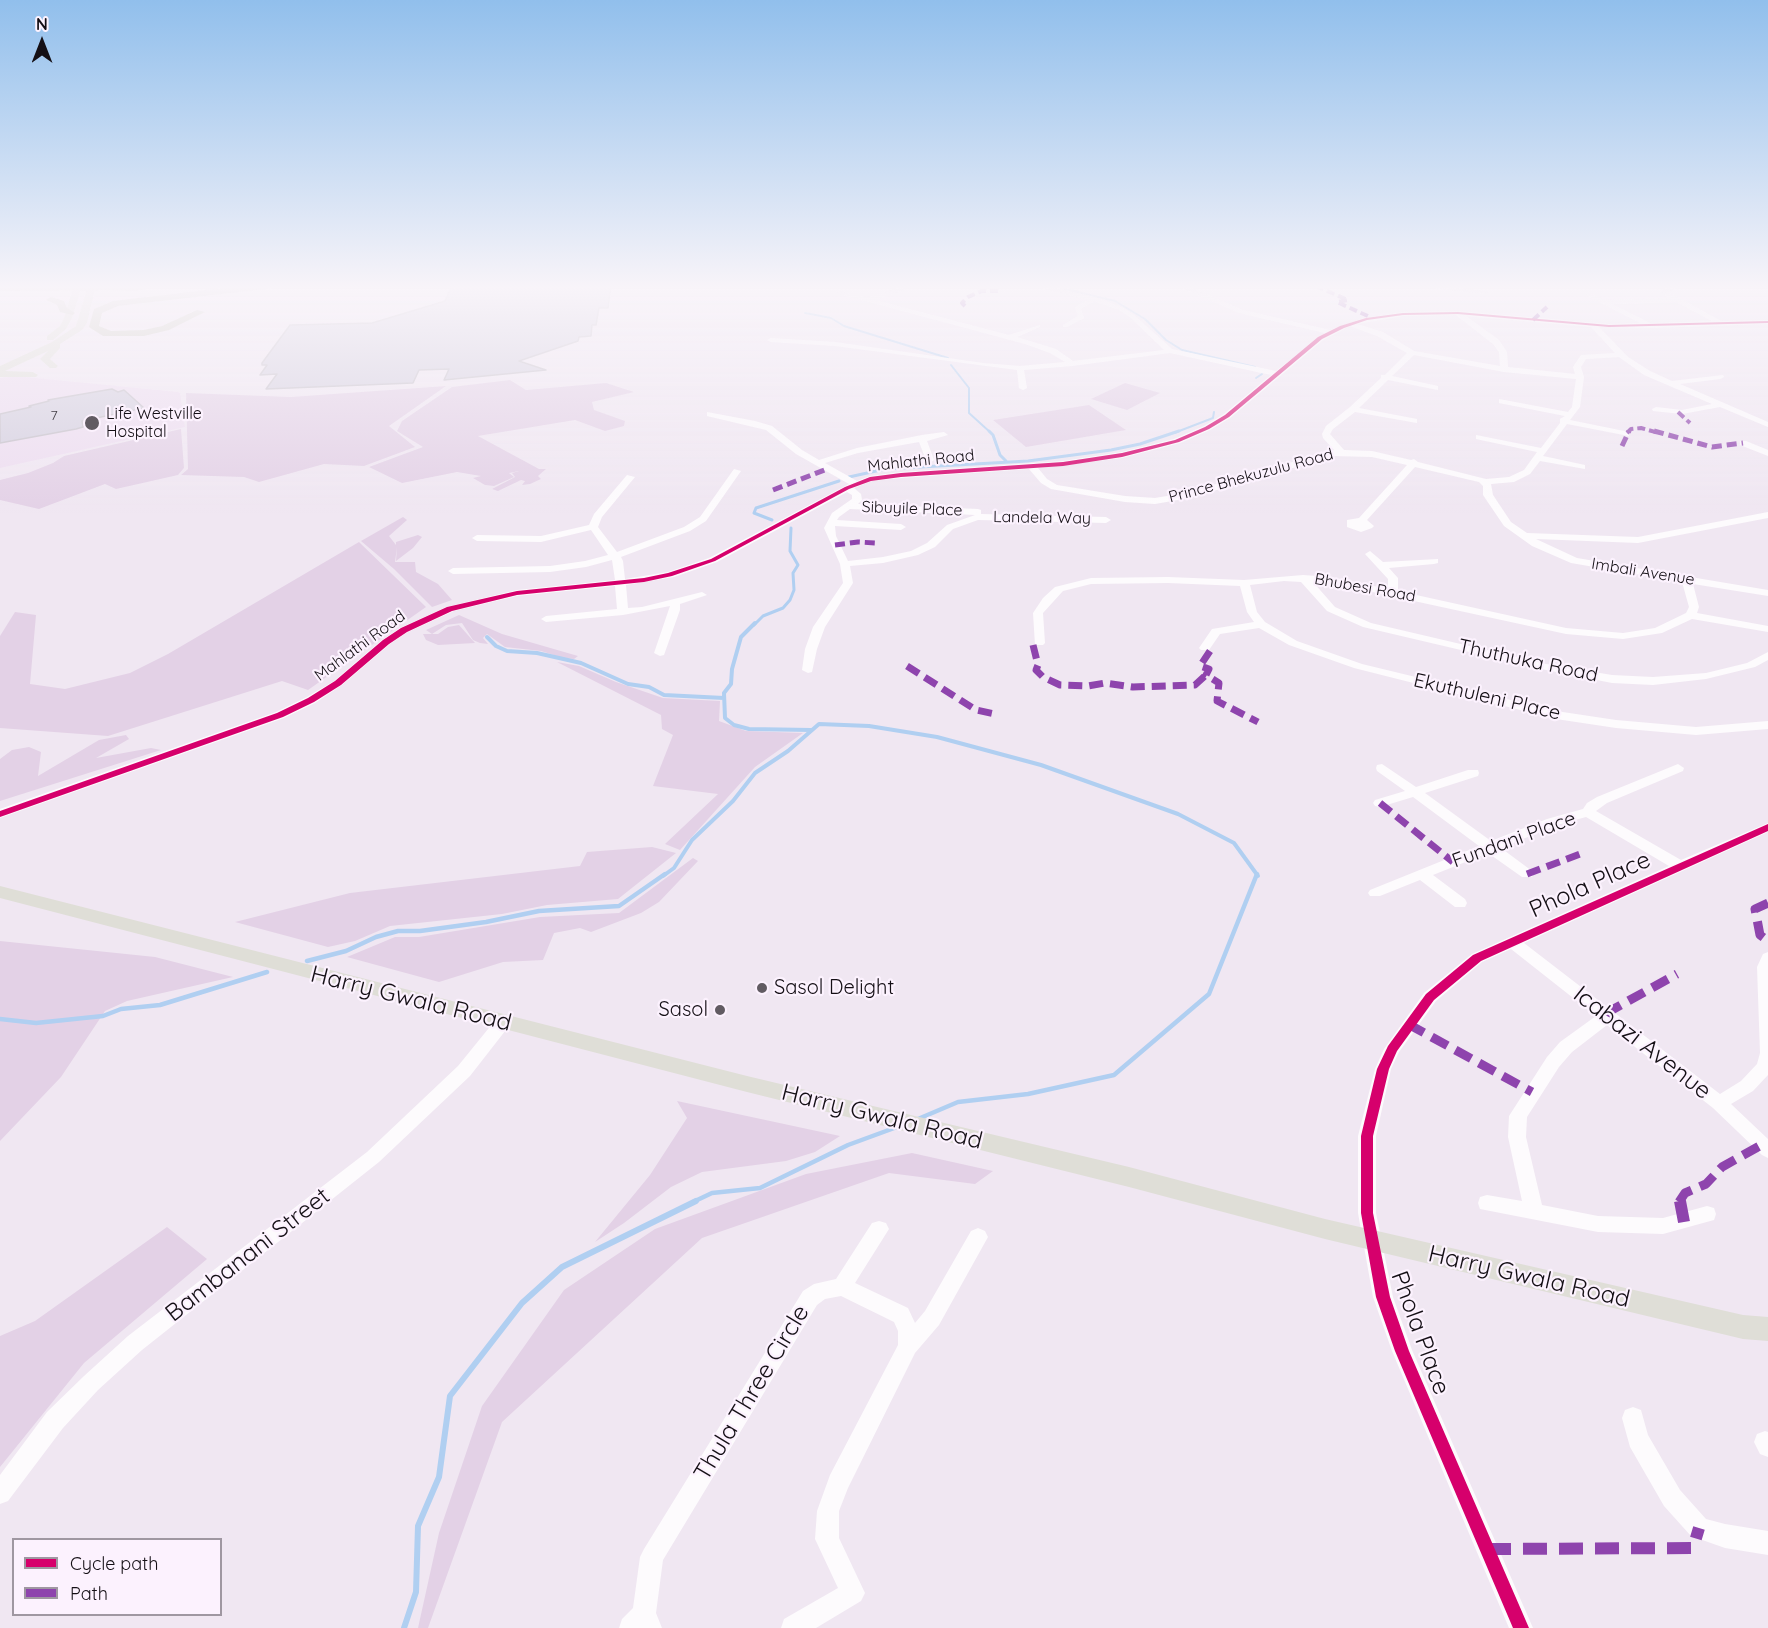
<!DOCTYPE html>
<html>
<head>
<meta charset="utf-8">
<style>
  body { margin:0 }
  #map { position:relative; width:1768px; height:1628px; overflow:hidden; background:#f0e7f2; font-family:Quicksand,sans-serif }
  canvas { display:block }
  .legend { position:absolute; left:12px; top:1538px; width:210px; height:78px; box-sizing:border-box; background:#fcf2fe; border:2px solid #9f97a1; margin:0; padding:8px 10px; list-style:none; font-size:18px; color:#140f15 }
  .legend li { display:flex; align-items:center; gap:12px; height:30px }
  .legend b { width:30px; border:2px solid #9f97a1 }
  .north { position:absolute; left:12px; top:12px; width:60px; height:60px; -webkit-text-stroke:4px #fcf2fe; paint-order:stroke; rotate:0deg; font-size:16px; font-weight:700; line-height:24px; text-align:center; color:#140f15 }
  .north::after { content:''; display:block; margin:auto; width:21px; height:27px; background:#140f15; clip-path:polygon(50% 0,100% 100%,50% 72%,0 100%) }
</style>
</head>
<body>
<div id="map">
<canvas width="1768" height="1628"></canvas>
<ul class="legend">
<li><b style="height:8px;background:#d6006c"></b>Cycle path</li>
<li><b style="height:8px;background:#8e44ad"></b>Path</li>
</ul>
<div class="north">N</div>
</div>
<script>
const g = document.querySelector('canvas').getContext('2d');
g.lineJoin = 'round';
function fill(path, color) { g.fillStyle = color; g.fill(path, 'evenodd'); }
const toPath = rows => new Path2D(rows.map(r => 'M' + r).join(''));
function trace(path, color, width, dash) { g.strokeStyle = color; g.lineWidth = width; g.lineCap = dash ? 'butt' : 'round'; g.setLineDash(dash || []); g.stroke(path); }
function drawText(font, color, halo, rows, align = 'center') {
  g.font = font + ' Quicksand,sans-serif'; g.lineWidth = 4.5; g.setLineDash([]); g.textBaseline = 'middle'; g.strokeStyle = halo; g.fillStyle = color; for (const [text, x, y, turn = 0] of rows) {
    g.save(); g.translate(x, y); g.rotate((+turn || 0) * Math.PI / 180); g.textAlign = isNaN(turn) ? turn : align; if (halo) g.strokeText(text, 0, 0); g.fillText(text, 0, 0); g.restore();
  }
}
fill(toPath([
  [15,376,178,392,180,393,185,427,0,468,0,378]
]), '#edddf0');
fill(toPath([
  [510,380,526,390,606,383,634,392,592,402,594,410,625,421,624,426,605,431,575,420,478,436,539,469,546,469,538,476,541,479,530,484,522,485,525,481,521,480,498,491,492,489,515,477,512,473,519,471,509,473,514,477,494,486,485,485,473,478,481,476,457,472,402,483,369,467,423,447,397,431,402,421,452,387],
  [1125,383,1160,393,1127,410,1091,399],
  [446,386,389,426,415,447,364,466,324,464,259,482,244,477,181,475,188,469,186,393,291,397],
  [1089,405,1126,430,1026,447,993,420],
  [181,429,184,468,178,475,116,489,105,484,39,509,0,500,0,480,28,473,53,463,64,456],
  [403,517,407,520,389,536,396,545,396,542,418,535,422,537,413,548,396,561,397,547,395,562,415,562,416,572,438,584,452,600,432,607,394,569,361,541],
  [359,542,426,607,308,690,282,681,108,736,0,728,0,636,15,612,36,615,30,684,65,689,130,673,168,654],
  [459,615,502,634,578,656,574,659,563,658,541,651,505,647,487,634,483,638,488,644,480,643,473,640,462,623,446,625,432,634,426,630],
  [459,625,475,643,438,645,426,640,423,634,438,634,448,627],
  [557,662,579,666,616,682,663,698,720,701,719,721,746,731,803,733,755,767,680,850,665,844,718,794,653,786,673,735,662,729,661,715],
  [126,735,129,739,96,758,151,748,161,750,0,801,0,759,12,750,29,747,41,752,38,776,99,740],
  [652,847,676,853,618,899,547,905,502,914,390,926,355,941,328,947,235,922,350,893,580,866,587,852],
  [693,858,698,861,659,902,641,913,591,932,580,928,554,933,543,960,503,962,439,982,347,957,395,937,419,937,540,917,619,913],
  [0,941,155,957,233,977,127,1001,105,1011,61,1077,0,1141],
  [677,1101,840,1136,815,1152,786,1161,702,1172,671,1187,624,1223,595,1242,650,1175,687,1118],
  [912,1153,993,1171,975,1184,889,1173,702,1238,502,1422,428,1628,418,1628,439,1533,482,1406,564,1290,655,1229,806,1174],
  [167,1227,207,1259,84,1363,0,1467,0,1336,35,1321]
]), '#e3d1e6');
trace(toPath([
  [1049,285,1115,301,1145,319,1166,340,1182,350,1255,367],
  [805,313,831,318,844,326,948,358],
  [951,365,969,388,969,413,991,433],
  [1256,378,1262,374],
  [1174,433,1213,418,1214,412]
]), '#b0cff1', 2);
trace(toPath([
  [989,431,993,435,1000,455,1006,461],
  [849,477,885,469,1028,461,1111,450,1140,444,1179,431],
  [772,520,754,513,756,508,839,481],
  [754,625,763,616,783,608,790,600,794,590,793,573,798,565,790,551,791,528]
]), '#b0cff1', 3);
trace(toPath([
  [755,623,741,637,732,669,731,684,724,693,725,718,734,725,749,729,811,730],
  [487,637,496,646,507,651,537,653,581,663,628,684,649,687,664,695,724,698],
  [663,876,674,868,692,840,733,801,755,773,788,751,819,724,869,726,937,737,1041,765,1178,814,1234,843,1258,876]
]), '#b0cff1', 4);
trace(toPath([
  [307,961,346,951,376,937,398,931,420,931,486,922,539,911,619,906,665,874],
  [0,1019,36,1023,103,1016,121,1009,160,1005,267,972],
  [918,1119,958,1102,1028,1094,1114,1075,1209,994,1257,874],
  [693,1202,712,1193,760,1188,848,1145,897,1127]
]), '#b0cff1', 4.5);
trace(toPath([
  [404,1628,416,1592,418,1526,439,1477,450,1396,522,1303,562,1267,696,1201]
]), '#b0cff1', 6);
const building = toPath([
  [452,285,611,285,608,308,599,308,596,325,592,325,591,336,579,337,578,341,519,361,546,370,444,380,449,369,419,370,413,383,266,389,277,374,260,375,267,365,262,365,262,363,290,325,372,323,445,301,452,285],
  [112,389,118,392,124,390,144,408,82,421,83,427,76,429,0,443,0,414,31,407,29,406,49,401,48,400,112,389]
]);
fill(building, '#d4cfdf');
trace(building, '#c5c0c9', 1.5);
fill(toPath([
  [1031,285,1042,285,1094,297,1123,308,1134,315,1172,349,1276,371,1325,333,1239,313,1176,285,1184,285,1243,310,1330,330,1364,318,1403,312,1458,311,1609,324,1640,323,1586,295,1591,294,1605,300,1670,298,1661,292,1670,285,1681,285,1668,292,1721,321,1768,320,1768,324,1651,328,1599,327,1628,357,1650,371,1672,381,1723,375,1724,377,1720,379,1680,384,1768,422,1768,427,1720,407,1682,414,1653,411,1652,409,1656,407,1682,410,1712,404,1644,375,1619,357,1586,359,1581,367,1584,377,1580,407,1570,420,1629,432,1629,436,1567,424,1543,456,1585,465,1585,469,1540,461,1530,474,1514,482,1491,484,1493,495,1511,522,1527,533,1638,537,1768,512,1768,518,1638,543,1536,539,1577,558,1768,590,1768,596,1693,584,1699,607,1697,613,1768,626,1768,632,1692,619,1662,633,1623,639,1566,634,1331,583,1313,582,1335,607,1371,623,1546,664,1612,675,1653,677,1706,673,1747,663,1768,652,1768,660,1755,667,1706,679,1653,685,1612,683,1546,670,1363,627,1327,611,1301,582,1284,581,1250,585,1257,612,1265,622,1297,641,1362,664,1556,711,1616,720,1696,727,1768,721,1768,729,1696,735,1616,728,1556,719,1354,668,1289,645,1259,628,1220,634,1209,650,1201,650,1199,648,1212,629,1254,622,1247,612,1240,586,1168,583,1091,584,1063,591,1043,613,1045,643,1043,645,1035,645,1033,613,1043,598,1055,587,1091,578,1168,577,1244,580,1303,575,1331,577,1388,589,1388,579,1365,554,1370,551,1383,562,1438,559,1438,563,1434,564,1389,568,1398,578,1398,591,1566,628,1623,633,1655,628,1686,613,1689,607,1682,582,1571,563,1532,546,1504,526,1483,495,1483,486,1479,482,1415,467,1367,520,1374,526,1372,528,1361,532,1347,527,1347,520,1359,518,1407,465,1372,457,1334,456,1189,498,1155,504,1125,502,1051,489,1041,483,1029,469,901,478,872,481,854,488,861,494,862,500,858,504,978,509,981,510,981,514,1106,517,1111,520,1106,523,978,520,953,529,935,547,918,555,883,563,850,566,853,583,825,627,817,649,812,672,808,673,802,670,805,649,813,627,843,583,840,564,824,528,832,513,852,499,852,495,847,492,717,562,674,577,626,585,628,608,642,607,702,592,707,595,680,604,680,610,664,655,660,656,654,653,670,606,623,615,546,622,541,619,546,616,617,609,615,586,517,596,454,611,408,632,390,644,342,685,315,703,284,718,0,818,0,809,276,712,307,697,334,681,382,640,400,628,446,607,517,590,615,580,612,560,586,567,550,572,453,574,448,571,453,568,550,566,585,561,608,555,591,530,541,542,477,541,472,538,477,535,541,536,589,525,594,514,627,475,635,477,602,517,598,527,617,552,684,527,700,517,734,469,741,471,706,521,690,531,621,557,623,561,625,579,668,572,709,558,849,484,796,454,766,430,707,416,707,412,755,421,772,426,802,450,819,460,857,448,922,435,944,432,948,435,927,441,934,460,930,463,926,460,919,442,858,453,825,463,857,481,870,476,901,472,1063,461,1122,452,1174,439,1204,426,1224,414,1271,375,1170,353,1072,366,1024,370,1027,388,1023,390,1019,388,1017,370,835,346,771,342,767,340,771,338,835,342,983,363,1020,366,1065,362,1050,353,1025,344,836,293,839,291,867,298,902,287,904,290,875,300,1009,335,1040,325,1040,327,1017,337,1056,349,1073,361,1164,350,1130,317,1119,310,1094,301,1081,309,1084,318,1067,327,1063,327,1063,325,1078,316,1075,307,1088,300,1031,285],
  [1676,302,1712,321,1650,323,1612,304,1676,302],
  [1456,315,1493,344,1499,352,1500,366,1414,351,1383,332,1357,324,1403,316,1456,315],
  [1466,316,1591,327,1615,353,1581,355,1573,367,1575,374,1508,367,1507,352,1499,340,1466,316],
  [1350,326,1377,336,1407,353,1385,375,1381,375,1381,378,1350,407,1326,426,1322,434,1323,438,1334,450,1185,493,1155,498,1125,496,1057,485,1047,479,1038,468,1122,458,1180,443,1210,430,1230,418,1323,340,1350,326],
  [1414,355,1504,372,1576,379,1572,407,1568,412,1499,399,1499,403,1565,416,1560,419,1560,423,1541,448,1476,435,1476,439,1537,452,1524,470,1509,477,1486,479,1418,462,1414,459,1411,460,1372,451,1344,450,1330,434,1333,429,1355,412,1417,423,1417,419,1359,408,1388,380,1438,390,1438,386,1392,376,1414,355],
  [850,509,975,515,947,525,927,543,911,551,883,557,848,561,836,536,835,526,901,530,906,527,901,524,837,520,839,517,850,509],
  [1272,285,1361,285,1358,287,1275,287,1272,285],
  [1409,285,1431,285,1489,292,1486,294,1409,285],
  [1740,441,1746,441,1768,450,1768,456,1740,445,1740,441],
  [1382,764,1416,787,1468,770,1478,770,1479,773,1478,776,1425,793,1491,841,1547,819,1583,809,1587,803,1597,797,1678,764,1684,768,1683,771,1607,803,1596,811,1681,860,1768,823,1768,832,1524,943,1720,1094,1741,1081,1757,1064,1760,1053,1757,967,1763,954,1768,952,1768,1075,1753,1091,1731,1104,1768,1139,1768,1158,1762,1155,1713,1108,1607,1025,1572,1052,1559,1067,1527,1117,1526,1137,1542,1205,1598,1216,1663,1218,1707,1206,1714,1208,1716,1214,1714,1220,1663,1234,1598,1232,1480,1209,1478,1203,1480,1197,1487,1195,1522,1201,1508,1137,1509,1116,1547,1057,1560,1042,1596,1016,1511,949,1482,962,1436,1001,1399,1052,1391,1069,1376,1136,1376,1213,1393,1297,1412,1350,1533,1628,1509,1628,1392,1351,1373,1297,1358,1213,1358,1136,1375,1069,1384,1049,1424,993,1472,954,1669,866,1586,817,1557,825,1501,848,1532,871,1534,874,1532,877,1522,877,1488,853,1433,875,1465,899,1467,903,1465,907,1455,907,1420,880,1380,896,1370,896,1368,893,1370,890,1479,846,1413,797,1380,807,1375,806,1373,803,1375,800,1405,791,1377,771,1376,768,1377,765,1382,764],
  [503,1016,509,1018,511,1022,509,1026,470,1076,379,1162,142,1350,98,1390,63,1428,8,1501,0,1504,0,1475,47,1412,84,1376,128,1336,367,1152,458,1066,497,1018,503,1016],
  [879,1221,886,1223,889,1229,855,1283,908,1308,915,1323,925,1311,971,1231,978,1228,985,1231,988,1237,939,1325,915,1353,848,1488,839,1511,839,1538,865,1593,861,1601,816,1628,781,1628,784,1619,838,1588,815,1539,817,1511,830,1475,898,1345,898,1331,894,1322,841,1296,825,1299,817,1305,663,1560,656,1613,662,1628,619,1628,622,1619,633,1608,640,1557,644,1549,803,1291,814,1284,836,1279,872,1223,879,1221],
  [1633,1407,1641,1410,1648,1435,1680,1490,1706,1519,1725,1524,1768,1531,1768,1555,1725,1548,1691,1536,1664,1506,1630,1447,1622,1418,1625,1410,1633,1407],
  [1765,1431,1768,1432,1768,1457,1760,1454,1754,1442,1757,1434,1765,1431]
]), '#fdfbfd');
fill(toPath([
  [74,285,82,285,72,318,66,329,53,340,47,340,47,336,60,326,64,318,74,285],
  [88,285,96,285,87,323,82,330,60,344,60,348,50,359,58,366,56,368,50,368,40,359,48,351,5,371,33,372,38,375,36,377,0,377,0,366,52,342,76,326,88,285],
  [0,886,747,1076,1129,1167,1325,1219,1743,1315,1768,1317,1768,1341,1743,1339,1325,1239,1129,1187,747,1092,0,898,0,886]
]), '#dfded7');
fill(toPath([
  [0,285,146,285,148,287,143,290,0,291,0,285],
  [249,285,278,285,273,288,118,306,102,313,99,326,111,331,144,330,162,326,197,310,205,312,169,330,144,336,103,336,89,327,94,309,113,301,249,285],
  [51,297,64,301,67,308,75,313,73,315,60,312,57,305,46,300,51,297]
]), '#cbcabe');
trace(toPath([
  [1316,286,1348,300,1337,302,1370,317],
  [965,306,962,303,968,297,982,291,1002,291],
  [1533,320,1547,307],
  [1678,412,1690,423],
  [1627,433,1631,429,1641,428,1659,433]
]), '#8e44ad', 4, [8, 4]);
trace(toPath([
  [1654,431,1712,447,1743,443],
  [1622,446,1629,431],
  [773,490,827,469],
  [835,545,858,542,876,543]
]), '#8e44ad', 5, [10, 5]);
trace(toPath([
  [1033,645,1038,665,1036,670,1043,677,1060,685,1088,686,1105,683,1133,687,1195,685,1206,675],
  [1210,651,1200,666,1209,669,1206,675,1219,683,1217,701,1258,722],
  [907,666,976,710,995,714],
  [1380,803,1453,862],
  [1527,874,1583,853]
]), '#8e44ad', 7, [14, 7]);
trace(toPath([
  [1768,903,1755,909,1760,935,1768,941],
  [1607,1016,1610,1011,1677,974],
  [1408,1024,1532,1092],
  [1679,1202,1685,1193,1706,1184,1722,1167,1763,1144]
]), '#8e44ad', 9, [18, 9]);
trace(toPath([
  [1680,1201,1684,1222],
  [1487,1549,1693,1548,1699,1528]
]), '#8e44ad', 12, [24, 12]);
fill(toPath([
  [1458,312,1609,325,1768,321,1768,323,1609,327,1458,314,1403,315,1367,320,1344,328,1322,339,1229,417,1209,429,1179,442,1122,457,1063,466,901,477,871,481,849,489,715,561,672,576,644,582,517,595,452,611,407,632,389,644,341,685,314,702,283,717,0,817,0,811,277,713,308,698,335,681,383,640,401,628,447,607,517,591,644,578,668,573,711,559,845,487,870,477,901,473,1063,462,1122,453,1175,440,1205,427,1225,415,1318,337,1340,326,1366,318,1403,313,1458,312],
  [1768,824,1768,831,1481,961,1434,1000,1397,1051,1389,1069,1373,1136,1373,1213,1390,1297,1409,1351,1529,1628,1513,1628,1395,1351,1376,1297,1361,1213,1361,1136,1377,1069,1388,1046,1426,994,1473,955,1768,824]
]), '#d6006c');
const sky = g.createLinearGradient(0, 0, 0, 513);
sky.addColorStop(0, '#91bfec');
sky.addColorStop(0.56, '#f8f4f9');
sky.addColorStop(1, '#f8f4f900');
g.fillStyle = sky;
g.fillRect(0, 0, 1768, 513);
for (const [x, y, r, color] of [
  [92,423,8,"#615b62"],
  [762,988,6,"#615b62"],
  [720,1010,6,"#615b62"]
]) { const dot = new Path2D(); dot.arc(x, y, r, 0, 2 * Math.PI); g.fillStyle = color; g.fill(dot); trace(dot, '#fcf2fe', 2); }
drawText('14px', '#454048', null, [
  ["7",54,416]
]);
drawText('16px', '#140f15', '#fcf2fe', [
  ["Life Westville",106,414],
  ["Hospital",106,432]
], 'left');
drawText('16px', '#140f15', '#fcf2fe', [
  ["Mahlathi Road",921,461,-6],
  ["Prince Bhekuzulu Road",1251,476,-15],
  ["Sibuyile Place",912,509,2],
  ["Landela Way",1042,518,1],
  ["Imbali Avenue",1643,572,9],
  ["Bhubesi Road",1365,588,10],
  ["Mahlathi Road",360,646,-36]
]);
drawText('20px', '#140f15', '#fcf2fe', [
  ["Thuthuka Road",1528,661,12],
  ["Ekuthuleni Place",1487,697,13],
  ["Fundani Place",1514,840,-20]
]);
drawText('20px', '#140f15', '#fcf2fe', [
  ["Sasol Delight",774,988],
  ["Sasol",708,1010,"right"]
], 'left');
drawText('24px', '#140f15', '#fcf2fe', [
  ["Phola Place",1590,885,-24],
  ["Harry Gwala Road",411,999,14],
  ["Icabazi Avenue",1642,1043,38],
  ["Harry Gwala Road",882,1117,14],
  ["Bambanani Street",248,1255,-38],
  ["Harry Gwala Road",1529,1277,13],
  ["Phola Place",1420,1333,70],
  ["Thula Three Circle",752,1393,-59]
]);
</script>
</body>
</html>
